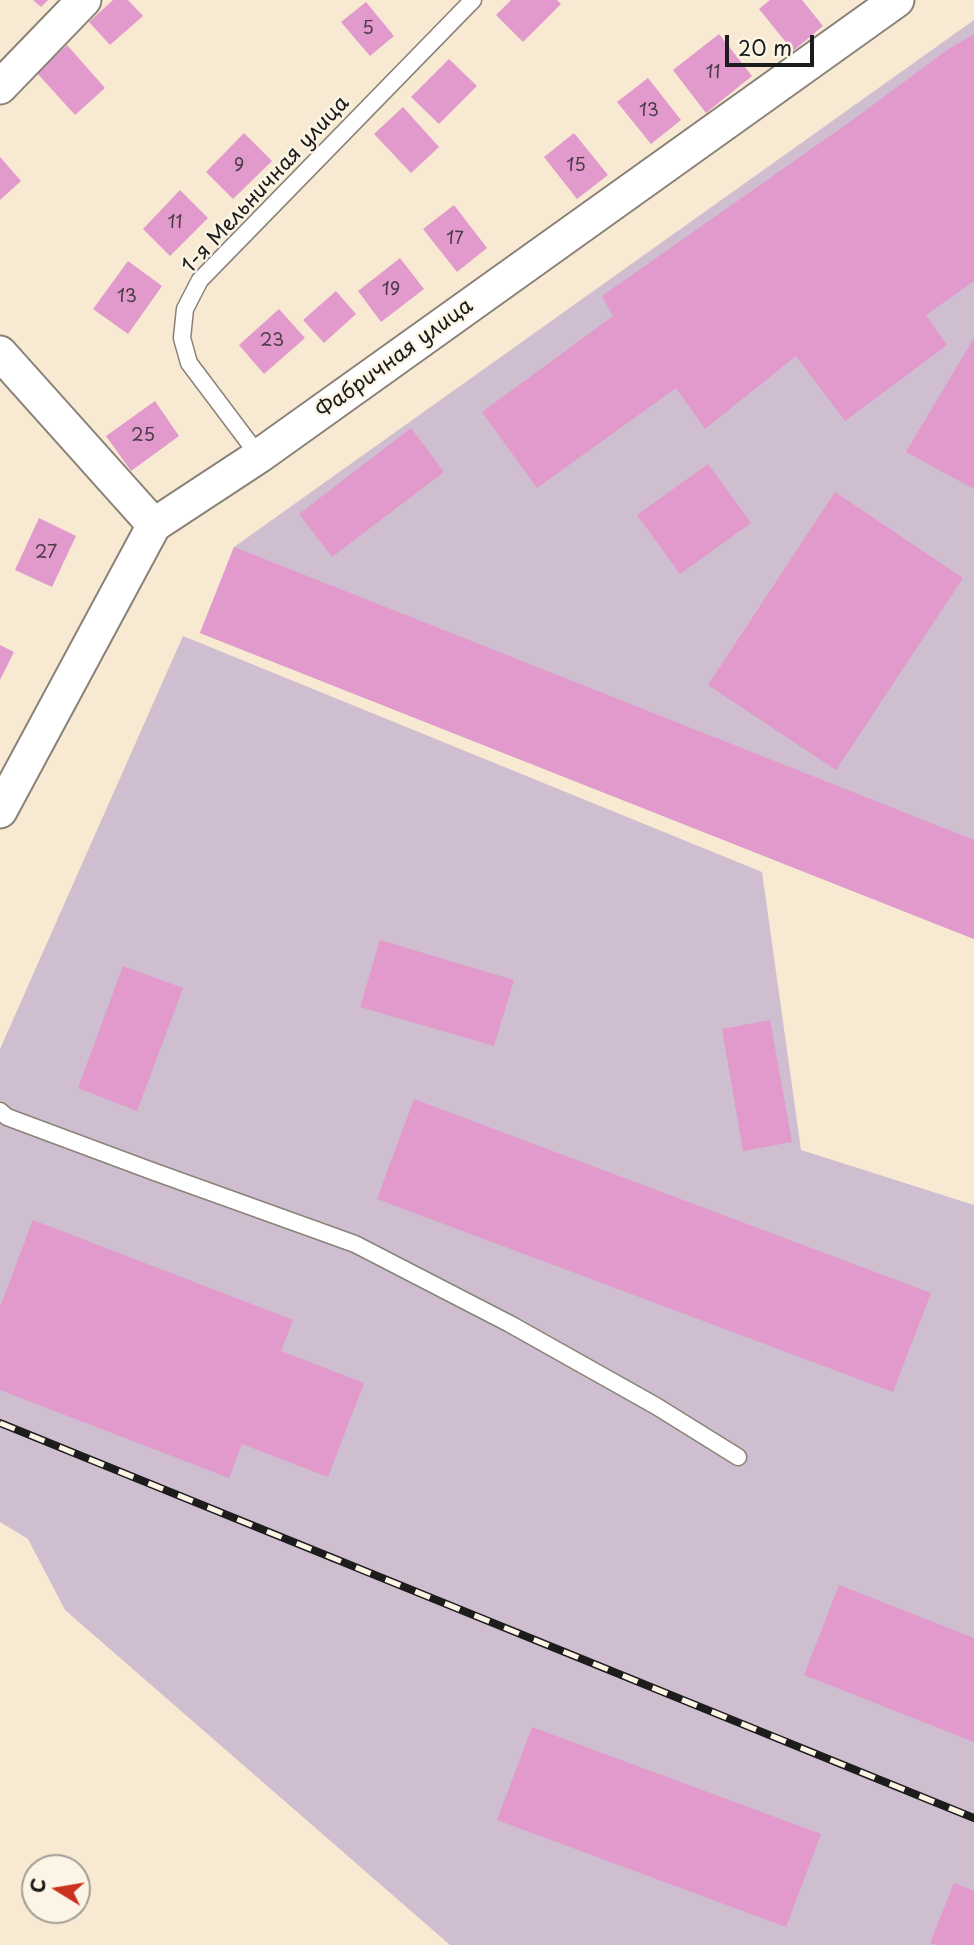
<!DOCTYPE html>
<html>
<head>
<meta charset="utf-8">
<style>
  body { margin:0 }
  #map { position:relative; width:974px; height:1945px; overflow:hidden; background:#f8e9d3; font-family:"Playpen Sans",sans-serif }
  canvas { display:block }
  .north { position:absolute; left:21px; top:1854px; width:70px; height:70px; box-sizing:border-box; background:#fcf5e5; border:2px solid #a29e95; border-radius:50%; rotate:281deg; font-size:19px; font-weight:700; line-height:28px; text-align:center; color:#1c1c1c }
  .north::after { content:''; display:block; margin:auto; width:24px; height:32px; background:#c8321e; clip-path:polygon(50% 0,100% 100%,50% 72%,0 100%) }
  .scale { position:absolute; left:725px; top:35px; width:89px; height:32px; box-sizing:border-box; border:4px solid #1c1c1c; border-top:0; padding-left:9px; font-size:21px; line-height:24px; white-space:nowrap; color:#1c1c1c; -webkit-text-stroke:5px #fcf5e5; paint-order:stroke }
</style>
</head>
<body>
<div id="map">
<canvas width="974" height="1945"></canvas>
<div class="north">С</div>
<div class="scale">20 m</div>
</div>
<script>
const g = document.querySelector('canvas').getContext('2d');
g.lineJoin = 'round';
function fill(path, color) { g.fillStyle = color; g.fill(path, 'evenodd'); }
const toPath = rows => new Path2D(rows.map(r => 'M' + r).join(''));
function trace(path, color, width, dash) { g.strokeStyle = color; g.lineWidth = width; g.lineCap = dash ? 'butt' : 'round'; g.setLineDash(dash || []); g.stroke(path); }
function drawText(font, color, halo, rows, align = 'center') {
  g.font = font + ' "Playpen Sans",sans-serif'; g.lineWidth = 5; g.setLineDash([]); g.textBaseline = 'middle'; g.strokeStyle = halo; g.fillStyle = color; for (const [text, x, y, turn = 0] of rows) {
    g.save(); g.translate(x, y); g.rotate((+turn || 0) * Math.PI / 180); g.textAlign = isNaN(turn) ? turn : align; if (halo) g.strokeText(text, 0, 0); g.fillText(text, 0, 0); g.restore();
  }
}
fill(toPath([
  [974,20,974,939,200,633,234,547],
  [183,636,762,872,801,1150,974,1205,974,1945,450,1945,65,1610,28,1539,0,1522,0,1049]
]), '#cebed0');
fill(toPath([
  [33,0,48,0,41,7],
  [113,0,128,0,143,16,110,45,89,22],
  [511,0,557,0,561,4,523,42,496,15],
  [770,0,802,0,823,26,793,51,759,9],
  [366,2,394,36,370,56,341,22],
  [719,34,752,76,706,113,673,70],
  [974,34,974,281,926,315,947,345,845,421,796,356,705,429,676,388,537,488,482,412,613,316,602,296,854,119,947,50],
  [67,45,105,88,75,115,37,73],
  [449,59,477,86,439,124,411,97],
  [648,78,681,120,651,144,617,102],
  [403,107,439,147,411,173,374,134],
  [244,133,272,161,233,199,206,172],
  [574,133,608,175,577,199,544,157],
  [0,157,21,181,0,200],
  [180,190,208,218,170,256,143,229],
  [454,205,487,248,457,272,423,229],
  [400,258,424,289,381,322,358,291],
  [128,261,162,286,128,334,93,309],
  [336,291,356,314,324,343,303,320],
  [279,309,305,338,264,374,239,345],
  [974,338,974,489,906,452],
  [155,401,179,436,131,471,106,436],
  [411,428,444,472,332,557,299,514],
  [708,464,751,523,680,574,637,515],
  [835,492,963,578,836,770,708,685],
  [39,518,76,536,52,587,15,570],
  [234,547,974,840,974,939,200,633],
  [0,645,14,652,0,680],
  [380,940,514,980,494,1046,360,1007],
  [123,966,183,988,137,1111,78,1088],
  [770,1020,792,1142,743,1151,722,1029],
  [414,1099,931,1293,893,1392,377,1199],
  [33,1220,293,1320,281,1351,364,1383,328,1477,242,1444,229,1478,0,1390,0,1307],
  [839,1585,974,1638,974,1742,804,1675],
  [532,1727,821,1834,786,1927,497,1820],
  [954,1883,974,1891,974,1945,936,1945,930,1943]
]), '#e19acb');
const service = toPath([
  [259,456,189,363,182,338,185,309,200,280,473,0],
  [0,1111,7,1117,152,1171,355,1244,510,1324,656,1406,738,1457]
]);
const minor = toPath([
  [0,87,84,0],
  [0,353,154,525],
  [0,811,154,525,259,456,897,0]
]);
trace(service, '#8a8278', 19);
trace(minor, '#8a8278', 37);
trace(service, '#fff', 16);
trace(minor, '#fff', 33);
const rail = toPath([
  [0,1423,974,1818]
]);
trace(rail, '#1c1c1c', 8);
trace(rail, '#fcf5e5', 5, [16]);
drawText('18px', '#4d3c48', null, [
  ["5",368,29],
  ["11",713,73],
  ["13",649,111],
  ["9",239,166],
  ["15",576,166],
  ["11",175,223],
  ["17",455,239],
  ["19",391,290],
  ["13",127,297],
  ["23",272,341],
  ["25",143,436],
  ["27",46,553]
]);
drawText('21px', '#1c1c1c', '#fcf5e5', [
  ["1-я Мельничная улица",266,185,-47],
  ["Фабричная улица",395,359,-36]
]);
</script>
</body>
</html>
